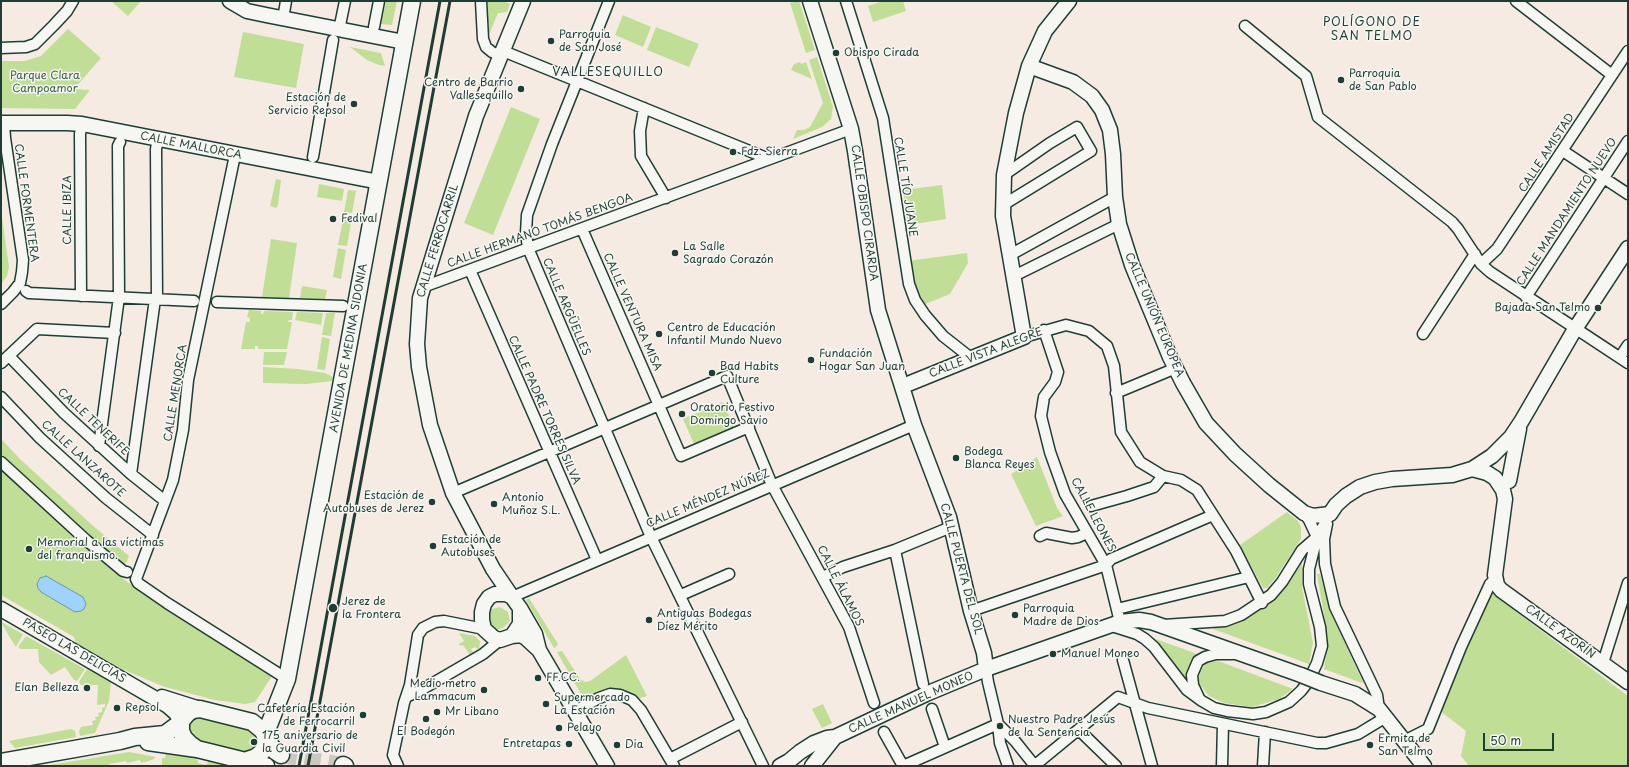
<!DOCTYPE html>
<html>
<head>
<meta charset="utf-8">
<style>
  body { margin:0 }
  #map { position:relative; width:1629px; height:767px; overflow:hidden; background:#f5ebe2; font-family:"Playpen Sans",sans-serif }
  canvas { display:block }
  .frame { position:absolute; inset:0; border:2px solid #1f3d34; pointer-events:none }
  .scale { position:absolute; left:1483px; top:733px; width:71px; height:18px; box-sizing:border-box; border:2px solid #1f3d34; border-top:0; padding-left:5px; font-size:12px; line-height:14px; white-space:nowrap; color:#1f3d34; -webkit-text-stroke:3px #f6f6f2; paint-order:stroke }
</style>
</head>
<body>
<div id="map">
<canvas width="1629" height="767"></canvas>
<div class="frame"></div>
<div class="scale">50 m</div>
</div>
<script>
const g = document.querySelector('canvas').getContext('2d');
g.lineJoin = 'round';
function fill(path, color) { g.fillStyle = color; g.fill(path, 'evenodd'); }
const toPath = rows => new Path2D(rows.map(r => 'M' + r).join(''));
function trace(path, color, width, dash) { g.strokeStyle = color; g.lineWidth = width; g.lineCap = dash ? 'butt' : 'round'; g.setLineDash(dash || []); g.stroke(path); }
function drawText(font, color, halo, rows, align = 'center') {
  g.font = font + ' "Playpen Sans",sans-serif'; g.lineWidth = 3; g.setLineDash([]); g.textBaseline = 'middle'; g.strokeStyle = halo; g.fillStyle = color; for (const [text, x, y, turn = 0] of rows) {
    g.save(); g.translate(x, y); g.rotate((+turn || 0) * Math.PI / 180); g.textAlign = isNaN(turn) ? turn : align; if (halo) g.strokeText(text, 0, 0); g.fillText(text, 0, 0); g.restore();
  }
}
fill(toPath([
  [111,1,141,1,128,16],
  [386,1,397,1,392,25,381,24],
  [483,1,504,1,510,4,507,12,498,13,486,42],
  [797,1,799,1,815,50,806,53,790,3],
  [883,1,903,1,906,11,873,22,868,6],
  [623,15,651,27,643,47,615,35],
  [656,27,699,44,689,67,647,50],
  [68,29,101,58,74,89,90,90,75,109,1,108,1,61,25,61,41,56],
  [243,32,304,44,296,88,234,77],
  [350,47,381,53,385,66,379,65,367,60],
  [817,57,833,107,831,119,822,127,793,139,797,130,804,130,810,127,823,103,809,60],
  [800,62,801,64,806,62,812,79,791,70,794,64],
  [511,107,540,119,493,235,464,223],
  [276,179,281,180,278,205,276,208,270,206],
  [319,184,344,189,342,201,317,197],
  [942,185,946,219,908,225,903,190],
  [348,190,356,191,352,213,344,212],
  [1,210,9,267,7,276,1,284],
  [344,215,352,217,347,246,338,245],
  [271,239,297,243,289,298,262,297],
  [338,248,346,250,341,279,333,277],
  [967,253,968,263,950,294,923,305,915,289,908,261],
  [302,286,327,290,325,299,300,298],
  [249,310,261,311,261,314,263,314,264,311,293,312,292,320,289,320,288,322,292,322,287,349,258,349,258,346,255,346,255,349,241,349,246,322,249,322,250,321,250,318,247,317],
  [297,312,323,313,321,325,295,320],
  [326,313,335,313,331,336,322,335],
  [322,337,330,339,325,370,317,369],
  [264,352,287,352,284,365,263,365],
  [263,367,297,369,325,373,333,377,332,381,306,384,263,383],
  [723,402,735,429,695,446,683,419],
  [1,439,20,459,91,524,129,556,125,566,84,532,14,467,1,454],
  [1037,457,1057,508,1063,516,1036,526,1011,474],
  [1,469,126,581,272,676,255,702,245,704,215,700,165,687,124,670,76,643,74,637,1,595],
  [1287,512,1298,521,1301,527,1301,539,1275,579,1267,588,1263,588,1240,545],
  [1302,563,1302,587,1313,643,1309,664,1213,629,1213,628,1242,620,1265,607,1283,590],
  [1317,574,1320,574,1332,616,1363,682,1362,683,1324,669,1328,639],
  [1491,593,1628,696,1628,766,1469,766,1461,756,1466,731,1439,710],
  [529,598,558,644,556,647,554,648,526,600],
  [500,607,508,612,510,621,503,628,495,630,492,628,489,623,489,610],
  [1,622,23,634,16,647,9,636],
  [459,633,475,636,480,641,479,650,475,647,471,649,474,653,470,655,463,645,460,646,459,644,464,641],
  [26,636,85,669,77,681,74,680,65,667,51,675,39,662,38,649,21,649,18,647],
  [1150,637,1200,655,1192,662,1189,668,1187,675,1188,685],
  [562,651,580,679,585,682,590,681,626,655,647,696,636,699,631,696,585,701,557,652],
  [1217,661,1221,662,1293,689,1279,699,1252,707,1224,703,1209,696,1199,683,1198,678,1203,667,1207,663],
  [87,669,111,682,109,701,95,733,80,736,79,731,81,727,93,725,92,721,96,720,95,717,99,716,98,713,102,712,102,708,105,707,105,704,97,705,98,685,81,685,79,682],
  [823,704,832,723,822,728,812,709],
  [194,716,251,726,259,735,255,749,244,752,195,740,187,728],
  [71,729,75,731,76,737,15,748,9,741],
  [129,752,156,757,152,760,141,763,140,760,127,763,126,761,109,764,109,766,44,766],
  [166,752,197,758,198,763,206,765,209,761,230,766,162,766,162,758,165,758]
]), '#c0de96');
const water = toPath([
  [46,576,83,597,86,604,84,609,81,611,75,612,41,592,38,588,37,584,40,578,46,576]
]);
fill(water, '#9fd2fd');
trace(water, '#6c96ad', 1);
trace(toPath([
  [281,755,343,765]
]), '#cac8bf', 16, [16, 8]);
const street = toPath([
  [481,1,483,39,486,47,492,52,501,56],
  [609,1,552,144,527,215,526,233,528,248,651,537,763,766],
  [846,1,883,118,909,284,915,300,925,315,943,336,971,358],
  [1516,1,1612,75],
  [283,19,286,1],
  [1245,26,1306,76,1318,117,1452,222,1458,229,1481,264,1490,272,1628,363],
  [374,27,379,1],
  [339,30,345,1],
  [1,48,26,47,35,44,54,25,67,11,73,1],
  [503,51,769,159],
  [644,108,640,131,641,156,666,198],
  [1563,151,1628,194],
  [235,155,188,380,183,430,173,480,136,579,138,583,167,603,287,679],
  [313,157,333,40],
  [1003,205,1091,151,1077,127,1050,143,1004,175],
  [582,229,681,456,749,427],
  [1010,255,1115,197],
  [1481,264,1497,249,1628,51],
  [470,270,597,560],
  [1014,276,1119,224],
  [423,287,851,129],
  [26,291,29,293,194,301],
  [81,296,80,134,82,124],
  [1526,297,1628,141],
  [157,299,156,149,158,139],
  [217,302,343,306],
  [1,304,13,292,20,283,22,272,23,260,5,138,4,123],
  [1044,330,1058,372,1055,382,1044,397,1041,416,1050,452,1065,494,1106,565,1120,622],
  [1423,334,1475,254],
  [1024,337,1066,325,1089,331,1107,346,1114,366,1121,432,1140,462,1163,476,1181,480,1197,490,1236,551,1262,603],
  [9,356,64,413,131,474,165,501],
  [1620,357,1628,345],
  [1,363,37,329,115,333],
  [1116,393,1176,368],
  [1,397,40,438,106,498,153,535],
  [99,446,119,297,118,146,120,142],
  [1,462,86,540,123,571,127,572],
  [131,474,155,299],
  [453,493,727,376,772,485,849,627,874,703],
  [1091,506,1127,496,1154,487,1163,476],
  [1304,513,1309,520,1317,537],
  [1327,524,1324,539,1325,564,1335,607,1377,695,1379,709],
  [1040,536,1046,533,1072,538,1078,537,1087,533],
  [895,550,923,684],
  [823,577,843,567,895,550,951,527],
  [681,595,729,574],
  [512,597,914,425],
  [1117,609,1249,577],
  [971,611,1106,565,1111,559,1213,515],
  [1163,625,1225,621,1241,615,1271,595,1282,582,1302,550,1317,537],
  [1112,626,1137,634,1145,639,1154,647,1187,690,1202,701,1214,708,1227,711,1253,714,1266,712,1289,702,1301,691,1308,682,1317,663,1322,646,1320,627,1309,584,1309,569,1317,537,1330,514],
  [1123,660,1152,766],
  [1603,663,1628,583],
  [986,669,988,682,998,724,1000,743,1008,766],
  [406,697,421,690,483,654,500,640],
  [1199,698,1193,685,1192,675,1198,661,1205,657,1216,654,1233,654],
  [932,709,945,747],
  [575,711,599,698,610,694,620,695,632,700,641,710,674,766],
  [998,724,1015,741,1035,766],
  [1079,730,1116,766],
  [884,732,903,766],
  [1404,741,1428,729,1461,647,1490,584,1495,580],
  [670,759,742,722],
  [398,766,393,755,404,703,410,685,418,635,423,628,435,622,444,621,484,629],
  [903,766,998,724],
  [1034,766,1118,697,1148,708,1317,743,1326,743,1358,734,1386,717],
  [1222,766,1223,724],
  [1263,766,1265,732]
]);
const secondary = toPath([
  [230,1,247,11,266,15,404,42],
  [810,1,851,129,855,151,878,310,914,425,949,517,971,611,984,653,986,669],
  [1029,66,1073,82,1092,96,1102,110,1110,130,1113,154,1115,197,1119,224,1132,265,1170,357,1183,383,1206,423,1235,454,1269,485,1304,513,1313,516,1330,514,1336,505,1346,496,1360,487,1375,482,1392,479,1452,475,1472,469,1492,456,1511,437,1521,422,1575,329,1628,248],
  [1,123,67,123,82,124,379,182],
  [903,386,1024,337,1003,216,1004,175,1016,113,1029,66,1045,31,1069,1],
  [1472,469,1487,473,1495,478,1503,490,1505,499,1495,575,1497,585,1501,590,1628,682],
  [1509,481,1519,429],
  [512,597,493,569,453,493,430,425,419,367,417,344,420,298,476,116,523,1],
  [520,608,520,624,512,636,500,640,494,638,484,629,482,620,482,612,484,604,489,597,495,594,506,594,512,597,520,608,535,634,539,650],
  [1,609,168,706,176,713,181,721],
  [512,636,521,635,526,638,539,650,607,766],
  [1321,683,1355,694,1379,709,1424,766],
  [162,697,200,709],
  [780,766,789,761,800,752,814,743,827,738,835,737,926,694,986,669,1120,622,1139,620,1151,622,1301,675],
  [812,766,835,737]
]);
const primary = toPath([
  [265,735,287,679,412,1],
  [266,739,275,751,281,755],
  [148,742,197,749],
  [247,760,256,757,262,752,264,747,266,739,263,731,252,722,200,709,193,710,188,713,181,721,181,731,184,738,190,744,197,749,266,766],
  [1,762,120,741,135,737,165,734,180,723],
  [343,765,345,766]
]);
trace(street, '#1f3d34', 13);
trace(secondary, '#1f3d34', 17);
trace(primary, '#1f3d34', 19);
trace(street, '#f6f6f2', 10);
trace(secondary, '#f6f6f2', 14);
trace(primary, '#f6f6f2', 16);
trace(toPath([
  [299,766,440,1],
  [308,766,450,1]
]), '#1f3d34', 3);
const secondaryBridge = toPath([
  [1301,675,1321,683]
]);
trace(secondaryBridge, '#1f3d34', 17, []);
trace(secondaryBridge, '#f6f6f2', 14);
for (const [x, y, r, color] of [
  [551,41,4,"#1f3d34"],
  [836,53,4,"#1f3d34"],
  [1341,80,4,"#1f3d34"],
  [521,89,4,"#1f3d34"],
  [354,104,4,"#1f3d34"],
  [733,152,4,"#1f3d34"],
  [333,219,4,"#1f3d34"],
  [675,253,4,"#1f3d34"],
  [1598,308,4,"#1f3d34"],
  [659,334,4,"#1f3d34"],
  [811,360,4,"#1f3d34"],
  [712,373,4,"#1f3d34"],
  [682,414,4,"#1f3d34"],
  [956,458,4,"#1f3d34"],
  [432,502,4,"#1f3d34"],
  [494,504,4,"#1f3d34"],
  [433,546,4,"#1f3d34"],
  [29,549,4,"#1f3d34"],
  [333,608,5,"#1f3d34"],
  [1015,615,4,"#1f3d34"],
  [649,620,4,"#1f3d34"],
  [1053,654,4,"#1f3d34"],
  [538,678,4,"#1f3d34"],
  [87,688,4,"#1f3d34"],
  [484,690,4,"#1f3d34"],
  [546,704,4,"#1f3d34"],
  [117,708,4,"#1f3d34"],
  [437,712,4,"#1f3d34"],
  [363,715,4,"#1f3d34"],
  [426,719,4,"#1f3d34"],
  [1000,726,4,"#1f3d34"],
  [559,728,4,"#1f3d34"],
  [254,742,4,"#1f3d34"],
  [569,744,4,"#1f3d34"],
  [617,745,4,"#1f3d34"],
  [1370,745,4,"#1f3d34"]
]) { const dot = new Path2D(); dot.arc(x, y, r, 0, 2 * Math.PI); g.fillStyle = color; g.fill(dot); trace(dot, '#f6f6f2', 1.5); }
drawText('11px', '#1f3d34', '#f6f6f2', [
  ["Parroquia",559,35],
  ["de San José",559,48],
  ["Obispo Cirada",844,53],
  ["Parroquia",1349,74],
  ["de San Pablo",1349,87],
  ["Centro de Barrio",513,83,"right"],
  ["Vallesequillo",513,96,"right"],
  ["Estación de",346,98,"right"],
  ["Servicio Repsol",346,111,"right"],
  ["Fdz. Sierra",741,152],
  ["Fedival",341,219],
  ["La Salle",683,247],
  ["Sagrado Corazón",683,260],
  ["Bajada San Telmo",1590,308,"right"],
  ["Centro de Educación",667,328],
  ["Infantil Mundo Nuevo",667,341],
  ["Fundación",819,354],
  ["Hogar San Juan",819,367],
  ["Bad Habits",720,367],
  ["Culture",720,380],
  ["Oratorio Festivo",690,408],
  ["Domingo Savio",690,421],
  ["Bodega",964,452],
  ["Blanca Reyes",964,465],
  ["Estación de",424,496,"right"],
  ["Autobuses de Jerez",424,509,"right"],
  ["Antonio",502,498],
  ["Muñoz S.L.",502,511],
  ["Estación de",441,540],
  ["Autobuses",441,553],
  ["Memorial a las víctimas",37,543],
  ["del franquismo.",37,556],
  ["Jerez de",342,602],
  ["la Frontera",342,615],
  ["Parroquia",1023,609],
  ["Madre de Dios",1023,622],
  ["Antiguas Bodegas",657,614],
  ["Díez Mérito",657,627],
  ["Manuel Moneo",1061,654],
  ["FF.CC.",546,678],
  ["Medio metro",476,684,"right"],
  ["Lammacum",476,697,"right"],
  ["Elan Belleza",79,688,"right"],
  ["Supermercado",554,698],
  ["La Estación",554,711],
  ["Repsol",125,708],
  ["Cafetería Estación",355,709,"right"],
  ["de Ferrocarril",355,722,"right"],
  ["Mr Libano",445,712],
  ["Nuestro Padre Jesús",1008,720],
  ["de la Sentencia",1008,733],
  ["Pelayo",567,728],
  ["El Bodegón",426,732,"center"],
  ["175 aniversario de",262,736],
  ["la Guardia Civil",262,749],
  ["Ermita de",1378,739],
  ["San Telmo",1378,752],
  ["Entretapas",561,744,"right"],
  ["Dia",625,745]
], 'left');
drawText('11px', '#3f5d48', '#f6f6f2', [
  ["Parque Clara",45,76],
  ["Campoamor",45,89]
]);
drawText('11px', '#1f3d34', '#f6f6f2', [
  ["CALLE MALLORCA",191,146,11],
  ["CALLE AMISTAD",1547,153,-57],
  ["CALLE TÍO JUANE",905,187,81],
  ["CALLE FORMENTERA",26,203,82],
  ["CALLE IBIZA",68,210,-90],
  ["CALLE MANDAMIENTO NUEVO",1567,212,-57],
  ["CALLE OBISPO CIRARDA",864,213,82],
  ["CALLE HERMANO TOMÁS BENGOA",540,231,-20],
  ["CALLE FERROCARRIL",438,241,-73],
  ["CALLE ARGÜELLES",566,307,67],
  ["CALLE VENTURA MISA",632,312,66],
  ["CALLE UNIÓN EUROPEA",1154,315,67],
  ["AVENIDA DE MEDINA SIDONIA",349,348,-80],
  ["CALLE VISTA ALEGRE",986,353,-21],
  ["CALLE MENORCA",176,393,-81],
  ["CALLE PADRE TORRES SILVA",544,410,66],
  ["CALLE TENERIFE",93,422,43],
  ["CALLE LANZAROTE",83,459,42],
  ["CALLE MÉNDEZ NÚÑEZ",708,499,-23],
  ["CALLE LEONES",1093,515,62],
  ["CALLE PUERTA DEL SOL",961,569,75],
  ["CALLE ÁLAMOS",840,586,63],
  ["CALLE AZORÍN",1560,632,36],
  ["PASEO LAS DELICIAS",74,651,30],
  ["CALLE MANUEL MONEO",911,703,-24]
]);
g.letterSpacing = '1px';
drawText('12px', '#1f3d34', '#f6f6f2', [
  ["POLÍGONO DE",1372,23],
  ["SAN TELMO",1372,37],
  ["VALLESEQUILLO",608,73]
]);
g.letterSpacing = '0px';
</script>
</body>
</html>
